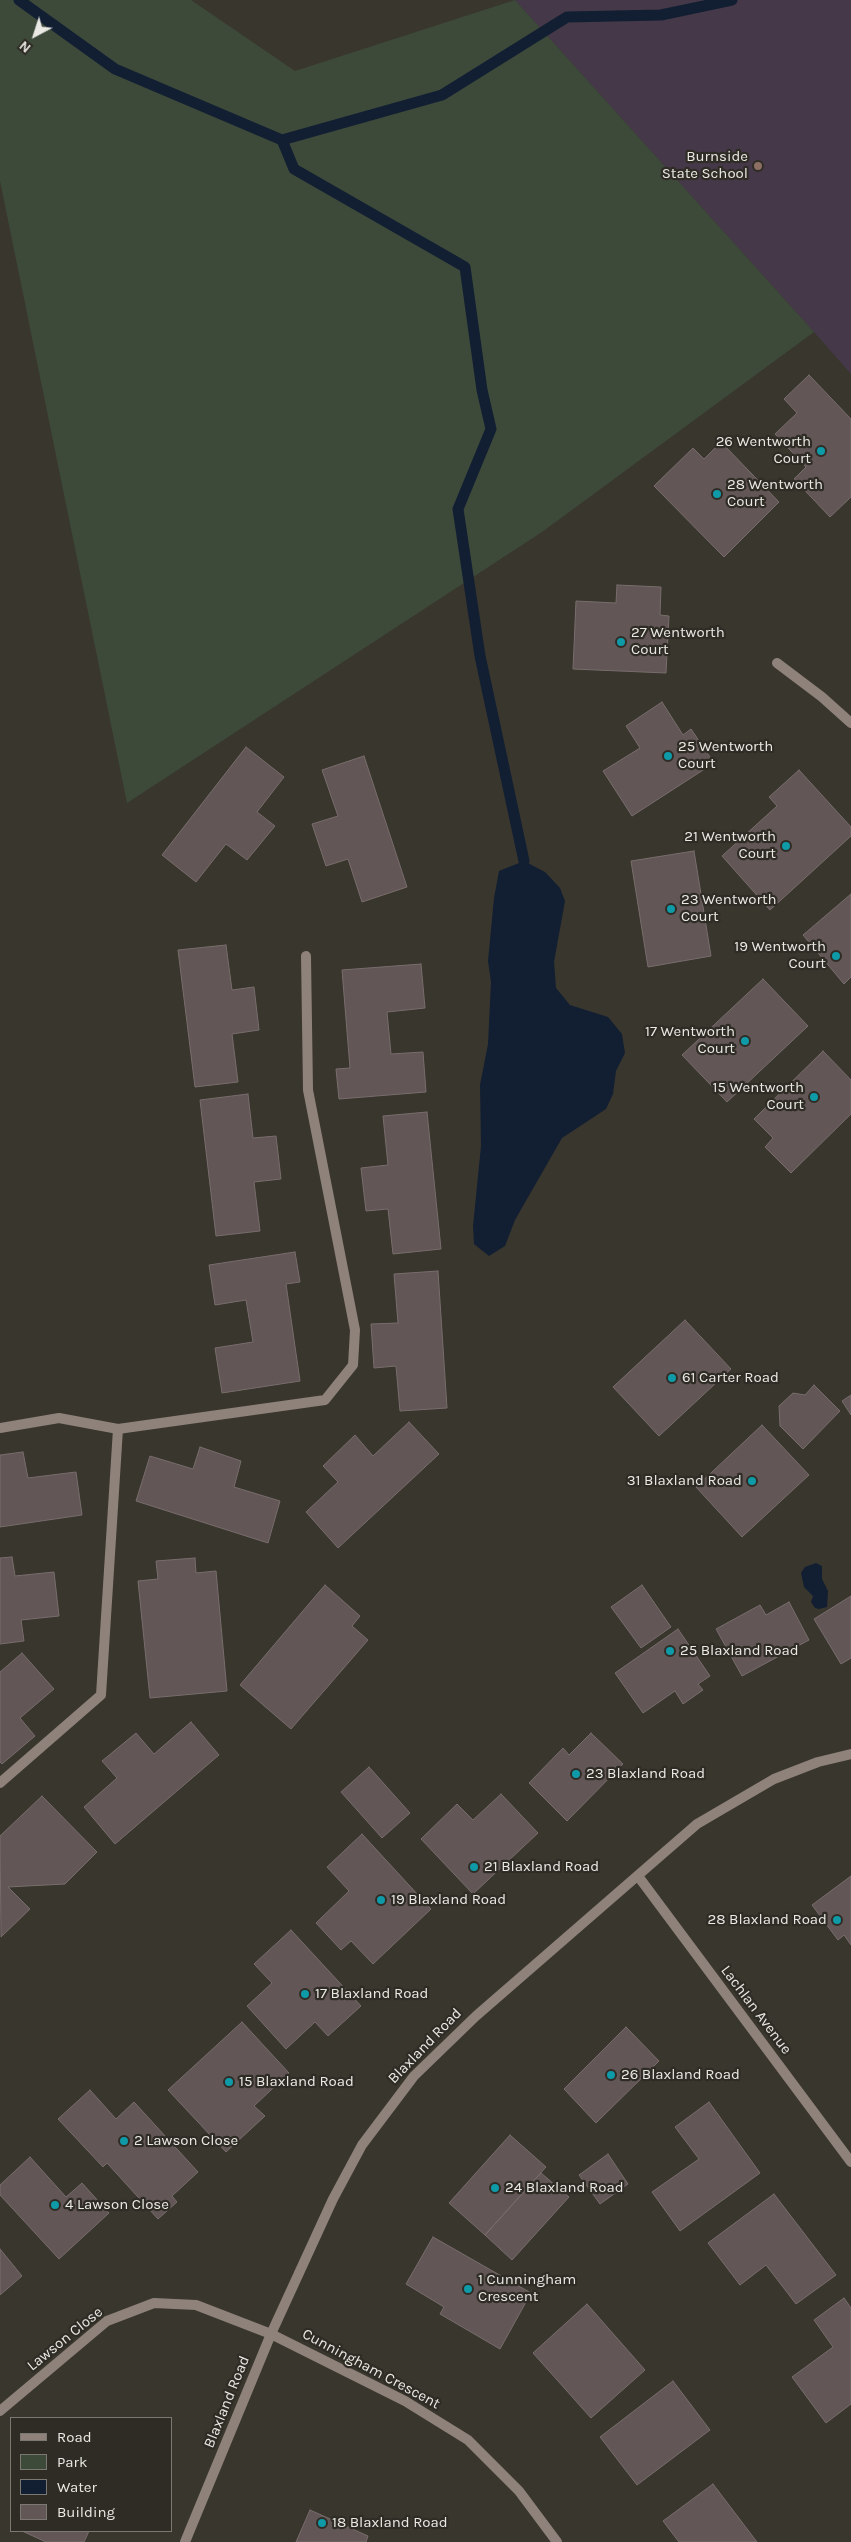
<!DOCTYPE html>
<html>
<head>
<meta charset="utf-8">
<style>
  body { margin:0 }
  #map { position:relative; width:851px; height:2542px; overflow:hidden; background:#39362e; font-family:Karla,sans-serif }
  canvas { display:block }
  .legend { position:absolute; left:10px; top:2417px; width:162px; height:115px; box-sizing:border-box; background:#2f2c25; border:1px solid #7a7871; margin:0; padding:6px 9px; list-style:none; font-size:15px; color:#eae9e4 }
  .legend li { display:flex; align-items:center; gap:10px; height:25px }
  .legend b { width:25px; border:1px solid #7a7871 }
  .north { position:absolute; left:10px; top:10px; width:50px; height:50px; -webkit-text-stroke:4px #2f2c25; paint-order:stroke; rotate:220deg; font-size:14px; font-weight:700; line-height:20px; text-align:center; color:#eae9e4 }
  .north::after { content:''; display:block; margin:auto; width:18px; height:22px; background:#eae9e4; clip-path:polygon(50% 0,100% 100%,50% 72%,0 100%) }
</style>
</head>
<body>
<div id="map">
<canvas width="851" height="2542"></canvas>
<ul class="legend">
<li><b style="height:6px;background:#8e827a"></b>Road</li>
<li><b style="height:14px;background:#3d4a3a"></b>Park</li>
<li><b style="height:14px;background:#121f32"></b>Water</li>
<li><b style="height:14px;background:#625756"></b>Building</li>
</ul>
<div class="north">N</div>
</div>
<script>
const g = document.querySelector('canvas').getContext('2d');
g.lineJoin = 'round';
function fill(path, color) { g.fillStyle = color; g.fill(path, 'evenodd'); }
const toPath = rows => new Path2D(rows.map(r => 'M' + r).join(''));
function trace(path, color, width, dash) { g.strokeStyle = color; g.lineWidth = width; g.lineCap = dash ? 'butt' : 'round'; g.setLineDash(dash || []); g.stroke(path); }
function drawText(font, color, halo, rows, align = 'center') {
  g.font = font + ' Karla,sans-serif'; g.lineWidth = 4.5; g.setLineDash([]); g.textBaseline = 'middle'; g.strokeStyle = halo; g.fillStyle = color; for (const [text, x, y, turn = 0] of rows) {
    g.save(); g.translate(x, y); g.rotate((+turn || 0) * Math.PI / 180); g.textAlign = isNaN(turn) ? turn : align; if (halo) g.strokeText(text, 0, 0); g.fillText(text, 0, 0); g.restore();
  }
}
fill(toPath([
  [515,0,851,0,851,374,814,332]
]), '#453949');
fill(toPath([
  [0,0,191,0,295,71,515,0,814,332,542,532,127,803,0,181]
]), '#3d4a3a');
fill(toPath([
  [524,861,545,872,560,888,565,901,554,962,556,988,570,1005,608,1017,622,1034,625,1053,616,1071,613,1094,606,1109,562,1138,515,1220,505,1246,489,1256,474,1244,473,1226,481,1146,480,1085,488,1044,491,982,488,961,494,898,499,871],
  [816,1563,822,1566,822,1579,828,1591,827,1607,819,1609,815,1608,811,1602,813,1596,804,1587,801,1573,805,1567]
]), '#121f32');
trace(toPath([
  [19,0,115,69,282,140,442,95,567,17,661,15,732,0],
  [282,140,294,169,465,267,482,390,491,429,458,509,480,656,524,861]
]), '#121f32', 11);
const building = toPath([
  [809,375,851,419,851,497,830,517,794,479,806,467,775,434,797,413,784,399,809,375],
  [721,442,779,502,724,557,654,486,693,448,704,459,721,442],
  [617,585,661,587,660,615,669,616,666,673,573,669,576,601,616,603,617,585],
  [662,702,683,735,691,729,714,763,632,816,603,771,640,748,626,726,662,702],
  [246,747,284,777,257,812,275,826,247,860,226,844,196,882,162,855,246,747],
  [364,756,407,887,362,902,348,859,326,866,312,824,338,816,322,770,364,756],
  [799,770,851,827,851,836,770,910,722,856,777,806,769,797,799,770],
  [694,851,711,956,648,967,631,861,694,851],
  [851,894,851,977,844,984,803,935,851,894],
  [226,945,232,990,254,987,259,1030,232,1034,238,1082,195,1087,178,950,226,945],
  [421,964,425,1008,387,1012,391,1054,423,1052,426,1092,339,1099,336,1069,350,1068,342,970,421,964],
  [763,979,808,1026,727,1102,682,1055,763,979],
  [823,1051,851,1080,851,1114,791,1173,765,1147,773,1138,754,1119,823,1051],
  [248,1094,253,1138,276,1136,281,1179,254,1182,260,1231,216,1236,200,1100,248,1094],
  [427,1112,441,1249,393,1254,388,1209,366,1211,361,1168,388,1165,383,1116,427,1112],
  [295,1252,300,1282,286,1284,300,1381,222,1393,215,1348,253,1342,246,1300,215,1305,209,1265,295,1252],
  [438,1271,447,1408,400,1411,396,1366,374,1368,371,1324,398,1323,394,1274,438,1271],
  [685,1320,731,1369,659,1436,613,1387,685,1320],
  [814,1385,840,1411,803,1449,780,1426,779,1406,793,1393,805,1395,814,1385],
  [851,1395,851,1415,842,1401,851,1395],
  [409,1422,439,1454,338,1548,306,1512,338,1482,323,1466,355,1435,373,1456,409,1422],
  [762,1425,809,1475,742,1537,696,1487,762,1425],
  [200,1447,241,1461,234,1487,280,1501,268,1543,136,1501,150,1456,193,1469,200,1447],
  [23,1452,28,1478,76,1472,82,1515,0,1527,0,1455,23,1452],
  [12,1557,15,1576,54,1572,59,1616,21,1620,24,1641,0,1644,0,1558,12,1557],
  [195,1558,196,1573,216,1571,227,1691,150,1698,138,1581,158,1579,156,1561,195,1558],
  [325,1585,360,1616,352,1626,368,1640,291,1729,240,1685,325,1585],
  [642,1585,671,1627,641,1648,611,1607,642,1585],
  [851,1596,851,1658,841,1664,814,1619,851,1596],
  [789,1602,809,1640,742,1676,716,1629,760,1605,766,1615,789,1602],
  [678,1629,710,1676,698,1684,703,1690,683,1704,675,1691,643,1713,615,1673,678,1629],
  [22,1653,54,1689,20,1718,35,1736,2,1764,0,1762,0,1672,22,1653],
  [191,1722,219,1755,115,1844,84,1807,117,1778,102,1761,136,1733,154,1754,191,1722],
  [591,1733,623,1764,567,1821,529,1783,563,1748,569,1755,591,1733],
  [369,1767,410,1813,382,1838,341,1792,369,1767],
  [501,1794,538,1833,473,1894,421,1839,457,1804,473,1820,501,1794],
  [42,1796,97,1852,65,1884,8,1887,30,1909,1,1937,0,1836,42,1796],
  [362,1834,431,1909,373,1964,351,1941,341,1950,316,1923,349,1891,327,1867,362,1834],
  [851,1876,851,1945,844,1935,838,1940,812,1905,851,1876],
  [291,1930,361,2006,328,2036,315,2022,286,2049,247,2006,272,1983,254,1964,291,1930],
  [242,2022,289,2073,254,2106,265,2116,226,2152,168,2090,242,2022],
  [626,2027,659,2061,596,2123,564,2089,626,2027],
  [90,2090,116,2119,134,2102,198,2172,172,2196,177,2202,158,2219,107,2163,103,2167,58,2119,90,2090],
  [709,2102,760,2173,680,2231,652,2192,699,2159,675,2127,709,2102],
  [510,2135,546,2167,485,2235,449,2203,510,2135],
  [608,2154,628,2184,600,2204,579,2175,608,2154],
  [30,2157,66,2197,82,2183,109,2213,59,2259,0,2195,0,2185,30,2157],
  [541,2173,569,2197,512,2260,485,2235,541,2173],
  [774,2194,836,2275,796,2304,766,2265,740,2285,708,2243,774,2194],
  [433,2237,531,2293,500,2349,440,2314,444,2307,406,2284,433,2237],
  [0,2249,22,2276,0,2295,0,2249],
  [844,2298,851,2308,851,2404,826,2423,792,2377,833,2347,814,2320,844,2298],
  [587,2304,645,2370,591,2418,533,2353,587,2304],
  [673,2381,710,2430,637,2485,600,2437,673,2381],
  [713,2484,757,2542,679,2542,663,2521,713,2484],
  [310,2510,368,2536,366,2542,296,2542,310,2510],
  [22,2531,89,2531,84,2542,46,2542,22,2531]
]);
fill(building, '#625756');
trace(building, '#786d6c', 1);
trace(toPath([
  [0,1428,59,1418,118,1429,101,1695,0,1783],
  [118,1429,325,1400,353,1365,355,1330,308,1090,306,956]
]), '#8e827a', 10);
trace(toPath([
  [777,663,822,697,851,723],
  [638,1876,851,2162],
  [0,2411,107,2321,154,2303,196,2305,271,2334,405,2401,468,2440,519,2491,557,2542]
]), '#8e827a', 10);
trace(toPath([
  [185,2542,271,2334,333,2199,362,2145,414,2076,476,2016,697,1824,774,1779,818,1762,851,1754]
]), '#8e827a', 10);
for (const [x, y, r, color] of [
  [758,166,5,"#8d6e63"],
  [821,451,5,"#0f9aa8"],
  [717,494,5,"#0f9aa8"],
  [621,642,5,"#0f9aa8"],
  [668,756,5,"#0f9aa8"],
  [786,846,5,"#0f9aa8"],
  [671,909,5,"#0f9aa8"],
  [836,956,5,"#0f9aa8"],
  [745,1041,5,"#0f9aa8"],
  [814,1097,5,"#0f9aa8"],
  [672,1378,5,"#0f9aa8"],
  [752,1481,5,"#0f9aa8"],
  [670,1651,5,"#0f9aa8"],
  [576,1774,5,"#0f9aa8"],
  [474,1867,5,"#0f9aa8"],
  [381,1900,5,"#0f9aa8"],
  [837,1920,5,"#0f9aa8"],
  [305,1994,5,"#0f9aa8"],
  [611,2075,5,"#0f9aa8"],
  [229,2082,5,"#0f9aa8"],
  [124,2141,5,"#0f9aa8"],
  [495,2188,5,"#0f9aa8"],
  [55,2205,5,"#0f9aa8"],
  [468,2289,5,"#0f9aa8"],
  [322,2523,5,"#0f9aa8"]
]) { const dot = new Path2D(); dot.arc(x, y, r, 0, 2 * Math.PI); g.fillStyle = color; g.fill(dot); trace(dot, '#2f2c25', 2); }
drawText('15px', '#eae9e4', '#2f2c25', [
  ["Burnside",748,157,"right"],
  ["State School",748,174,"right"],
  ["26 Wentworth",811,442,"right"],
  ["Court",811,459,"right"],
  ["28 Wentworth",727,485],
  ["Court",727,502],
  ["27 Wentworth",631,633],
  ["Court",631,650],
  ["25 Wentworth",678,747],
  ["Court",678,764],
  ["21 Wentworth",776,837,"right"],
  ["Court",776,854,"right"],
  ["23 Wentworth",681,900],
  ["Court",681,917],
  ["19 Wentworth",826,947,"right"],
  ["Court",826,964,"right"],
  ["17 Wentworth",735,1032,"right"],
  ["Court",735,1049,"right"],
  ["15 Wentworth",804,1088,"right"],
  ["Court",804,1105,"right"],
  ["61 Carter Road",682,1378],
  ["31 Blaxland Road",742,1481,"right"],
  ["25 Blaxland Road",680,1651],
  ["23 Blaxland Road",586,1774],
  ["21 Blaxland Road",484,1867],
  ["19 Blaxland Road",391,1900],
  ["28 Blaxland Road",827,1920,"right"],
  ["17 Blaxland Road",315,1994],
  ["26 Blaxland Road",621,2075],
  ["15 Blaxland Road",239,2082],
  ["2 Lawson Close",134,2141],
  ["24 Blaxland Road",505,2188],
  ["4 Lawson Close",65,2205],
  ["1 Cunningham",478,2280],
  ["Crescent",478,2297],
  ["18 Blaxland Road",332,2523]
], 'left');
drawText('15px', '#eae9e4', '#2f2c25', [
  ["Lachlan Avenue",756,2010,53],
  ["Blaxland Road",425,2046,-46],
  ["Lawson Close",65,2339,-39],
  ["Cunningham Crescent",371,2369,28],
  ["Blaxland Road",227,2402,-68]
]);
</script>
</body>
</html>
